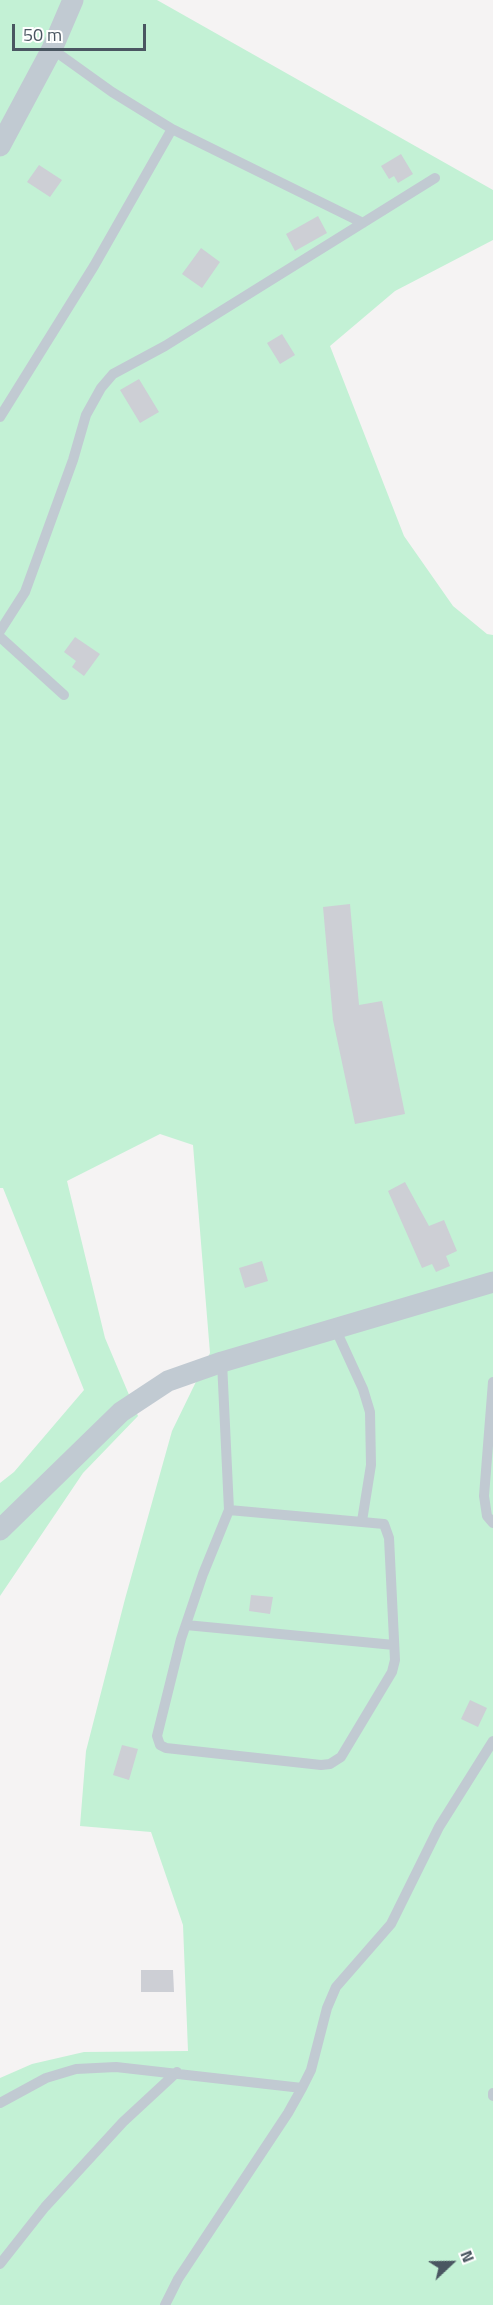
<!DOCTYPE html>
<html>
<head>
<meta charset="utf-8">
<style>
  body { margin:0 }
  #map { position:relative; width:493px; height:2305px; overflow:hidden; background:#f5f3f3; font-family:"Titillium Web",sans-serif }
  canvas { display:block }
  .north { position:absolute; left:421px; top:2233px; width:60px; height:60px; -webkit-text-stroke:4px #fff; paint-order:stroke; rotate:68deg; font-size:16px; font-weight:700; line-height:24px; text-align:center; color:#4a5661 }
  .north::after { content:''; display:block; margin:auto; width:21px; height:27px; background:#4a5661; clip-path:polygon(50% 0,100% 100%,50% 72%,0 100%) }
  .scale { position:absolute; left:12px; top:24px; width:134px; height:27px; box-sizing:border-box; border:3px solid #4a5661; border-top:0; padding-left:8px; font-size:18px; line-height:21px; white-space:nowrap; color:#4a5661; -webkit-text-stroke:4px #fff; paint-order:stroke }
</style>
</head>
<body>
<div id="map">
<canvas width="493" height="2305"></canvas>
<div class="north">N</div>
<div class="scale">50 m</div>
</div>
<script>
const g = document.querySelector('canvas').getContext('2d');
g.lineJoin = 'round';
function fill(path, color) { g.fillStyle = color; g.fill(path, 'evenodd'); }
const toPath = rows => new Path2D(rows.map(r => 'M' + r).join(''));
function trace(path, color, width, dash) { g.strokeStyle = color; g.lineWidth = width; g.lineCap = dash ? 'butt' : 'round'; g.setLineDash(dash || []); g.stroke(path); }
fill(toPath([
  [0,0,157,0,493,190,493,240,395,291,330,346,404,536,453,606,487,634,493,635,493,2305,0,2305,0,2078,32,2064,84,2052,188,2051,183,1925,151,1832,80,1826,86,1751,125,1599,172,1431,210,1353,193,1145,160,1134,67,1181,105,1338,138,1416,83,1473,0,1596,0,1483,14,1472,84,1390,3,1188,0,1188]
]), '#c3f1d5');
fill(toPath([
  [401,154,413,174,398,183,394,176,389,179,381,166],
  [39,165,62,180,50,197,27,182],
  [318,216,327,233,295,251,286,234],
  [201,248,220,262,202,288,182,274],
  [282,334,295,355,280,364,267,343],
  [139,379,159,412,140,423,120,390],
  [75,637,100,654,84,676,72,667,76,661,64,652],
  [350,904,359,1005,382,1001,405,1114,355,1124,333,1020,323,907],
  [405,1182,429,1226,444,1220,457,1251,446,1256,450,1266,436,1272,432,1264,422,1268,388,1191],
  [262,1261,268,1281,245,1288,239,1268],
  [251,1595,273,1597,270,1614,249,1611],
  [470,1700,487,1708,478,1727,461,1719],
  [122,1745,138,1749,129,1780,113,1775],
  [141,1970,173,1970,174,1992,141,1992]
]), '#cdcfd5');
trace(toPath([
  [52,49,112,92,172,129,363,223],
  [0,417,94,266,172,129],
  [0,631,25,592,73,460,86,415,101,388,113,374,165,346,435,178],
  [0,637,64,695],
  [335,1328,363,1389,370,1412,371,1465,362,1521],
  [222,1362,229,1510,203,1574,181,1639,157,1736,160,1745,166,1748,321,1765,330,1764,341,1757,392,1672,395,1660,389,1538,384,1524,229,1510],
  [493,1382,484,1496,487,1516,493,1523],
  [186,1625,394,1645],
  [493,2093,493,2096],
  [0,2103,46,2078,76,2069,116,2067,302,2088],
  [0,2264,45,2207,123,2122,177,2072],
  [165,2305,178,2279,288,2113,302,2088,311,2070,327,2008,336,1987,391,1924,439,1827,493,1741]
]), '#c1cad2', 10);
trace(toPath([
  [0,146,52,49,73,0],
  [0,1530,121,1412,168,1381,222,1362,493,1282]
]), '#c1cad2', 21);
</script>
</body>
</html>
